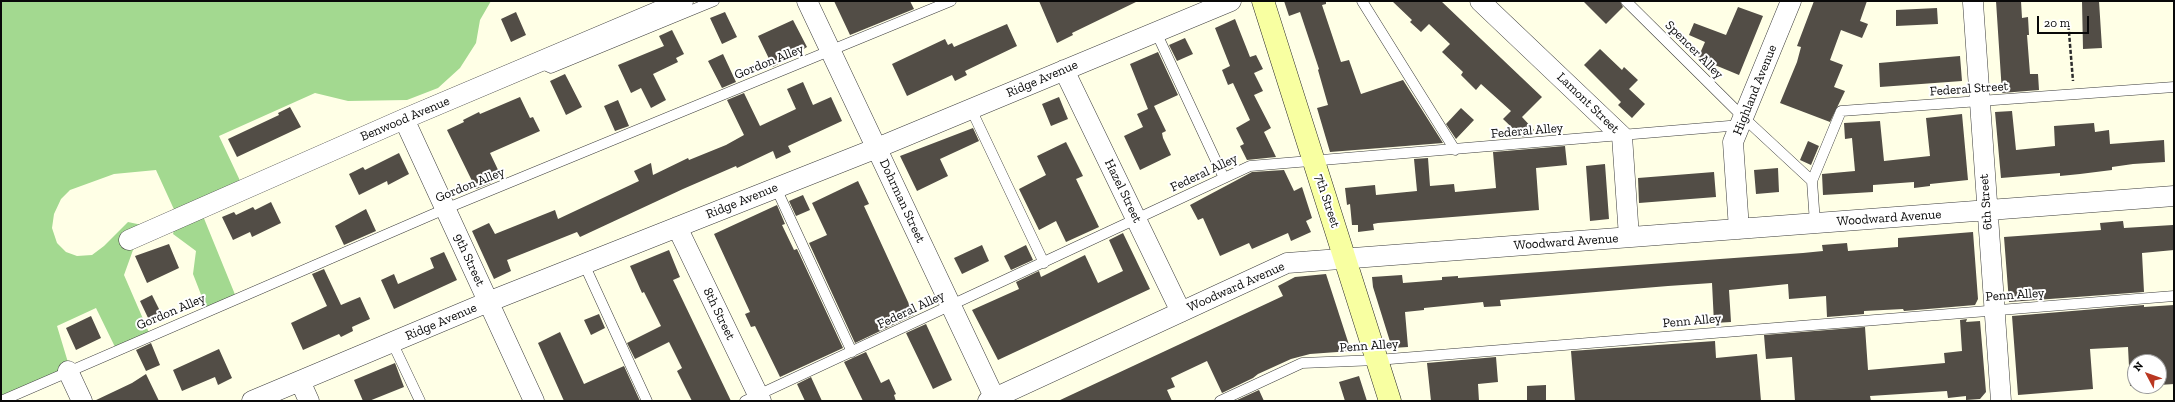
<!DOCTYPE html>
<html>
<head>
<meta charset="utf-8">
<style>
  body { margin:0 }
  #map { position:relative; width:2175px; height:402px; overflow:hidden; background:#ffffe6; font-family:"Zilla Slab",serif }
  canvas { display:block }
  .frame { position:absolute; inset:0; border:2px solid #090909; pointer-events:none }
  .north { position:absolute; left:2127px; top:354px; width:40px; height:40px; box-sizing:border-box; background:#fff; border:1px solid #9d9d9d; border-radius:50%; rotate:311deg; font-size:11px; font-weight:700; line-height:16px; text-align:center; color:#090909 }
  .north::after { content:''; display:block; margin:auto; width:14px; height:18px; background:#ba3721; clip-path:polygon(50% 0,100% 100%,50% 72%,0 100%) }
  .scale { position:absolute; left:2037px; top:16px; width:52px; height:18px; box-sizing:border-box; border:2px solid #090909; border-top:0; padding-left:5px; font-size:12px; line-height:14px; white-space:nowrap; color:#090909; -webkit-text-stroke:3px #fff; paint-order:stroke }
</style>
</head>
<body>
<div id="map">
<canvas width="2175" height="402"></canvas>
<div class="frame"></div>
<div class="north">N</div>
<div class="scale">20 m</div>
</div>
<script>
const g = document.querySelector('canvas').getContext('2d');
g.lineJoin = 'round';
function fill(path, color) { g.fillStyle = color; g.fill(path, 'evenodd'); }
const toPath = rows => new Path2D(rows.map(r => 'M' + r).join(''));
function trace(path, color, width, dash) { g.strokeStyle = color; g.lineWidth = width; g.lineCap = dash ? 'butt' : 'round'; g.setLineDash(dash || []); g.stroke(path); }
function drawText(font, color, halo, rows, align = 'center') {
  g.font = font + ' "Zilla Slab",serif'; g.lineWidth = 4; g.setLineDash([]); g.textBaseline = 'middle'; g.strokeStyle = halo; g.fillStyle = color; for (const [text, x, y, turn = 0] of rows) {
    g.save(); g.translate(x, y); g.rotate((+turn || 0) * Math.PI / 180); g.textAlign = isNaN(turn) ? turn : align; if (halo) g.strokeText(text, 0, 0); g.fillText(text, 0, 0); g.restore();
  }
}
fill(toPath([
  [1,1,491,1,480,20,476,43,460,68,438,88,407,100,348,101,315,93,219,136,243,187,203,216,236,297,207,310,193,274,196,251,173,234,177,216,156,170,114,174,70,190,61,199,54,214,52,228,57,243,66,252,77,256,92,255,104,246,128,222,142,225,124,275,150,335,116,349,96,308,57,326,70,369,1,399]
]), '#a3d990');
fill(toPath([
  [834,1,910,1,914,9,850,35],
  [1039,1,1138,1,1072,33,1073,35,1057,43],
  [1284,1,1326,1,1326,4,1322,5,1341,62,1349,60,1361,94,1403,80,1443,143,1330,152,1317,108,1328,105,1318,70,1319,69,1300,12,1289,16],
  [1392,1,1441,1,1542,97,1522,117,1534,130,1527,136,1522,137,1503,119,1511,111,1481,84,1476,90,1461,75,1463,72,1442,52,1450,44,1429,24,1421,32,1410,22,1412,20],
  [1583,1,1620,1,1623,7,1606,24],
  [1814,1,1867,1,1860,21,1868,24,1862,38,1841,30,1830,60,1843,65,1834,87,1845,91,1830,122,1780,103,1797,62,1801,47,1797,46],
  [1996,1,2021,1,2022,18,2028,17,2029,35,2027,35,2030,74,2038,74,2039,90,2002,93],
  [2082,1,2099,1,2102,48,2083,49],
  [1738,7,1763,16,1739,75,1698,58,1705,42,1689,35,1694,23,1726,35],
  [1937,8,1938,24,1896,26,1896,10],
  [516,12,526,35,511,42,501,19],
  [725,12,737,37,722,44,710,18],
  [1235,19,1250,57,1256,55,1263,69,1254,73,1263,91,1254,95,1271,128,1264,132,1276,157,1247,160,1240,146,1244,144,1236,128,1250,120,1233,83,1228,85,1222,70,1230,66,1215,28],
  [793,20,807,47,773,67,758,36],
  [1007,24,1017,46,965,71,967,75,955,81,952,75,907,96,892,64,945,39,948,45,952,43,954,47],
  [672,30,684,54,676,58,678,62,653,74,666,100,651,108,641,88,631,93,618,65,664,46,659,36],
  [1185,38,1193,54,1177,61,1169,45],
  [1600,49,1622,70,1624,67,1638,80,1629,89,1645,104,1632,118,1618,105,1621,102,1584,65],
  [1158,52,1178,95,1154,106,1166,131,1162,133,1163,138,1171,155,1140,170,1124,136,1143,127,1137,114,1148,109,1130,64],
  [723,54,736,82,722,88,708,61],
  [1960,56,1962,81,1880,87,1879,63],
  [565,74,582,107,566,115,550,81],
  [803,82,813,105,831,97,842,121,788,146,791,152,776,159,773,151,737,168,736,166,683,189,580,237,577,232,507,260,511,271,494,279,472,231,489,223,495,234,555,210,558,219,639,181,634,171,651,163,653,175,688,158,689,160,726,145,744,135,727,100,744,93,760,126,796,109,787,89],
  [520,97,530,118,533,117,540,131,490,153,500,174,489,179,491,183,476,189,447,130,464,122,463,120,479,112,480,114],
  [1059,97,1068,119,1051,126,1042,104],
  [618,100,629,126,615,131,604,106],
  [290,107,301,127,237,157,228,139,279,115,278,113],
  [1461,108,1474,120,1456,139,1446,124],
  [2012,111,2016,150,2055,146,2054,126,2094,123,2095,132,2109,130,2110,144,2164,140,2165,162,2133,164,2112,167,2112,170,2080,174,2060,176,2060,173,2001,178,1995,112],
  [1962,114,1968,180,1930,184,1930,186,1914,188,1914,182,1873,185,1873,192,1823,195,1822,174,1855,171,1852,138,1845,139,1844,123,1880,121,1884,161,1930,156,1926,118],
  [973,128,979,141,940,159,948,176,917,191,900,156],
  [1808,141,1819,146,1811,165,1800,160],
  [1066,142,1083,176,1076,179,1099,227,1066,242,1056,221,1039,230,1019,189,1046,175,1037,156],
  [1565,146,1567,165,1536,168,1539,210,1378,223,1373,224,1374,230,1358,232,1358,225,1352,225,1350,204,1347,205,1345,188,1375,185,1376,195,1417,191,1414,159,1428,158,1430,186,1454,184,1455,192,1496,188,1493,152],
  [399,153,409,174,388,185,387,181,359,195,349,174,363,167,365,170],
  [1605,164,1609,219,1590,221,1586,166],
  [1778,168,1779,192,1756,194,1754,170],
  [1284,170,1294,191,1302,187,1312,218,1306,221,1311,232,1291,241,1288,233,1252,249,1249,243,1220,256,1203,218,1198,220,1190,205,1252,172],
  [1714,172,1716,197,1639,203,1638,178],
  [858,181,869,204,864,206,914,315,855,343,809,243,827,235,812,203],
  [803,195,810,210,796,216,789,201],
  [271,202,281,223,252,237,250,232,233,240,222,217,234,212,236,215,253,207,255,210],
  [777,205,785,224,782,225,794,250,797,249,843,348,780,377,755,326,751,327,745,314,750,312,714,234],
  [366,209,376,231,344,245,335,226],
  [2123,221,2124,228,2173,225,2174,250,2142,253,2144,292,2009,302,2004,237,2101,230,2100,223],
  [1973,232,1978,299,1975,305,1904,311,1903,309,1864,311,1864,314,1827,317,1826,296,1789,299,1788,284,1729,290,1731,322,1714,323,1712,283,1668,286,1500,300,1501,306,1484,307,1483,302,1424,308,1424,310,1405,312,1408,347,1392,348,1373,287,1372,277,1402,275,1403,283,1442,280,1442,277,1458,276,1458,278,1803,253,1823,251,1822,245,1847,243,1848,251,1898,247,1898,238],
  [1123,233,1150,289,998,360,972,310,1019,289,1016,282,1039,271,1041,277,1085,255,1098,283,1123,271,1109,240],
  [169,244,179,268,147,283,135,256],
  [982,245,989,261,962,274,954,258],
  [1026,245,1033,260,1011,270,1004,256],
  [669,250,680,277,673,280,731,401,692,401,677,371,682,368,669,342,635,359,627,343,661,326,644,292,642,293,630,266],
  [444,252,457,280,394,309,381,280,394,274,398,284,434,268,430,258],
  [324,269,341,305,360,297,370,319,352,327,353,331,341,337,339,334,303,350,291,323,327,306,312,274],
  [1326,274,1351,351,1310,354,1291,359,1258,374,1253,378,1222,393,1207,361,1171,378,1175,387,1167,390,1172,401,1058,401,1283,296,1278,286,1295,277],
  [152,295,162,315,150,322,140,301],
  [2144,305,2144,307,2174,305,2174,384,2159,385,2159,362,2135,362,2135,386,2137,386,2130,386,2128,347,2090,349,2093,389,2018,395,2012,316],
  [599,314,605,328,591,335,584,320],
  [91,316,101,338,76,350,66,328],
  [1967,319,1966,322,1980,321,1986,392,1980,399,1966,400,1966,396,1948,398,1947,391,1870,396,1871,401,1795,401,1792,357,1766,359,1764,335,1865,327,1868,370,1945,363,1944,353,1962,351,1960,320],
  [926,324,952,380,933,389,906,333],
  [560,332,584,384,624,366,640,401,564,401,538,343],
  [1715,341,1716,358,1757,354,1761,401,1575,401,1571,351],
  [151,343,160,365,146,371,136,350],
  [219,349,232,378,218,385,215,377,182,391,173,370],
  [866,352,881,383,889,379,896,394,894,395,896,401,863,401,844,362],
  [1496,357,1498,382,1478,384,1479,401,1431,401,1427,363],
  [395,363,404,387,369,401,363,401,354,380],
  [146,374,159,401,94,401,132,383],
  [1359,376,1367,401,1345,401,1339,382],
  [811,377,822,401,805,401,797,384],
  [1546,385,1546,401,1527,401,1527,386],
  [1259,390,1264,401,1235,401]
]), '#524d46');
const lane = toPath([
  [1362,1,1455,150],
  [1626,1,1743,117,1812,181,1815,223],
  [1156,32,1224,178],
  [540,63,551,68,714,1],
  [971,109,1044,263],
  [1812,181,1841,111,2174,87],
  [776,188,852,352],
  [584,264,647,401],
  [392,342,420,401],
  [1,401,445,209,951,1],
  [745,401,1250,166,1741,125],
  [1220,401,1302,363,1377,360,2174,296]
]);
const street = toPath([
  [807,1,996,401],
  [1480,1,1622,136,1629,237],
  [1973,3,2001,401],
  [1064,70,1181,312],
  [404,119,534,401],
  [677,227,761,401],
  [1739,229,1733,142,1791,1],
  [129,240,404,119,683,1],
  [68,371,82,401],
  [300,381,309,401],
  [252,401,488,302,877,148,1231,1],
  [988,401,1287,263,2174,196]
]);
const secondary = toPath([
  [1263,1,1390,401]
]);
trace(lane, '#3c3c3c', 11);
trace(street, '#3c3c3c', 21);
trace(secondary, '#2b2b2b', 23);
trace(toPath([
  [2068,20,2073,81]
]), '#2b2b2b', 2.5, [4, 2]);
trace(lane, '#fff', 10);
trace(street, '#fff', 20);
trace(secondary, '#f8ffa1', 22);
drawText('13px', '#090909', '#fff', [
  ["Spencer Alley",1694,50,45],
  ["Gordon Alley",769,62,-22],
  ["Ridge Avenue",1042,79,-23],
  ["Federal Street",1969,89,-4],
  ["Highland Avenue",1755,90,-68],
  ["Lamont Street",1588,103,44],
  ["Benwood Avenue",405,119,-23],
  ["Federal Alley",1527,131,-5],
  ["Federal Alley",1204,173,-25],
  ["Gordon Alley",470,185,-22],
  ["Hazel Street",1123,191,64],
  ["Ridge Avenue",742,201,-22],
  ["Dohrman Street",902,201,65],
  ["7th Street",1327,201,72],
  ["6th Street",1986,202,-94],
  ["Woodward Avenue",1889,218,-4],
  ["Woodward Avenue",1566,242,-4],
  ["9th Street",469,260,65],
  ["Woodward Avenue",1236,287,-24],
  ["Penn Alley",2015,295,-4],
  ["Federal Alley",911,310,-25],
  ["Gordon Alley",171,312,-23],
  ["8th Street",719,314,64],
  ["Penn Alley",1692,321,-5],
  ["Ridge Avenue",441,322,-23],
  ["Penn Alley",1369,346,-4]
]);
</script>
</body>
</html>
